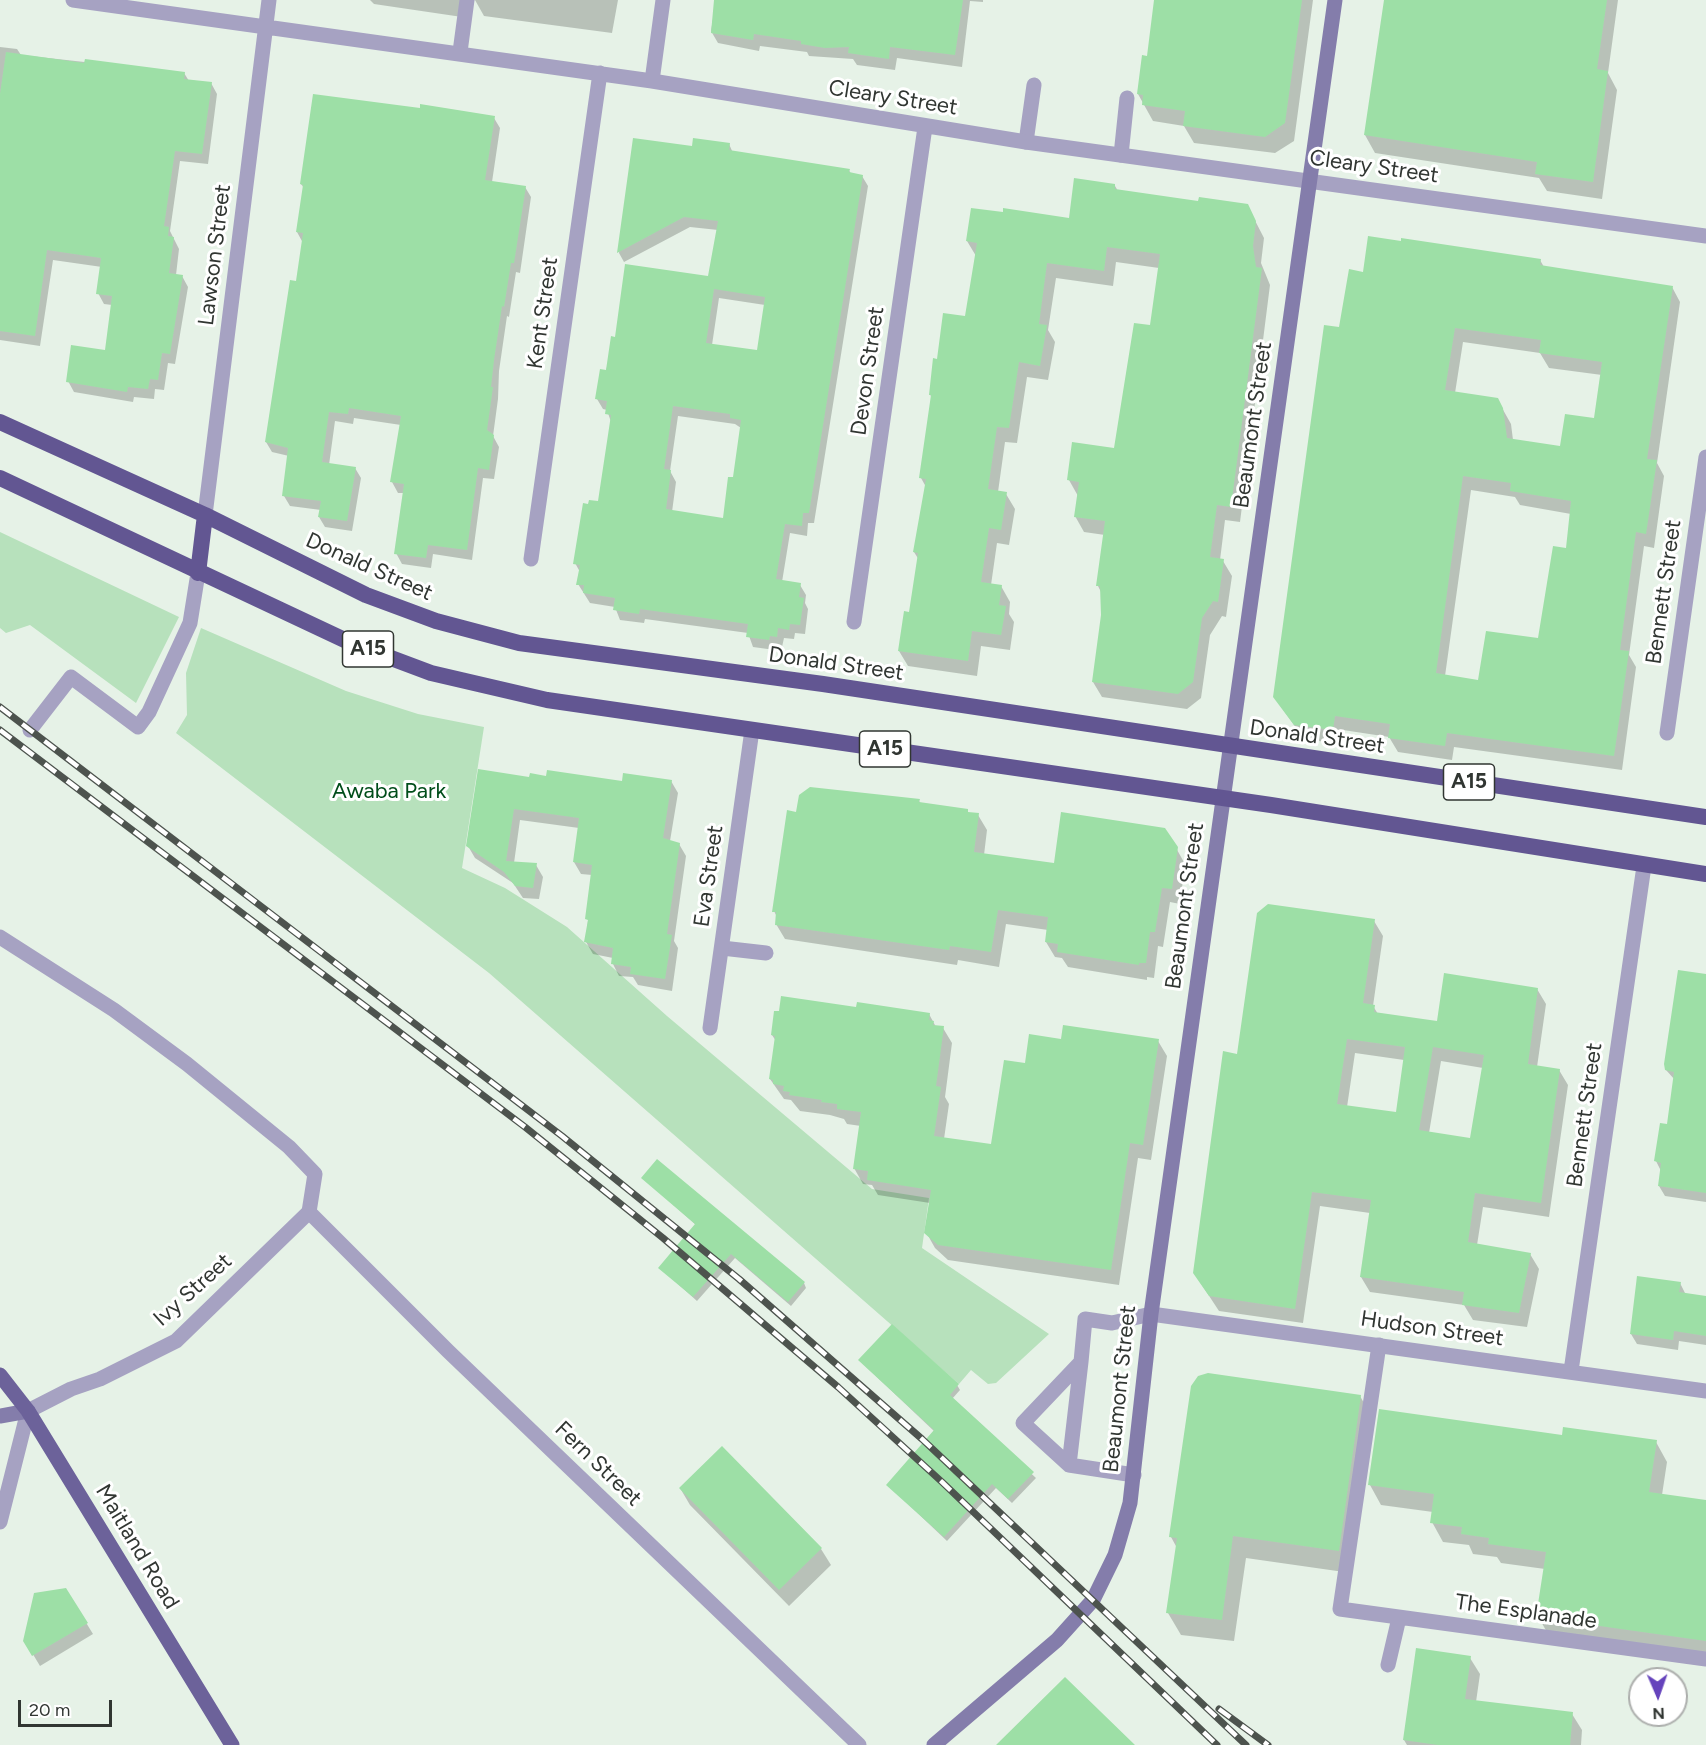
<!DOCTYPE html>
<html>
<head>
<meta charset="utf-8">
<style>
  body { margin:0 }
  #map { position:relative; width:1706px; height:1745px; overflow:hidden; background:#e6f2e7; font-family:Figtree,sans-serif }
  canvas { display:block }
  .north { position:absolute; left:1628px; top:1667px; width:60px; height:60px; box-sizing:border-box; background:#fff; border:2px solid #adafad; border-radius:50%; rotate:178deg; font-size:16px; font-weight:700; line-height:24px; text-align:center; color:#313632 }
  .north::after { content:''; display:block; margin:auto; width:21px; height:27px; background:#6543bc; clip-path:polygon(50% 0,100% 100%,50% 72%,0 100%) }
  .scale { position:absolute; left:18px; top:1700px; width:94px; height:27px; box-sizing:border-box; border:3px solid #313632; border-top:0; padding-left:8px; font-size:18px; line-height:21px; white-space:nowrap; color:#313632; -webkit-text-stroke:4px #fff; paint-order:stroke }
</style>
</head>
<body>
<div id="map">
<canvas width="1706" height="1745"></canvas>
<div class="north">N</div>
<div class="scale">20 m</div>
</div>
<script>
const g = document.querySelector('canvas').getContext('2d');
g.lineJoin = 'round';
function fill(path, color) { g.fillStyle = color; g.fill(path, 'evenodd'); }
const toPath = rows => new Path2D(rows.map(r => 'M' + r).join(''));
function trace(path, color, width, dash) { g.strokeStyle = color; g.lineWidth = width; g.lineCap = dash ? 'butt' : 'round'; g.setLineDash(dash || []); g.stroke(path); }
function drawText(font, color, halo, rows, align = 'center') {
  g.font = font + ' Figtree,sans-serif'; g.lineWidth = 6; g.setLineDash([]); g.textBaseline = 'middle'; g.strokeStyle = halo; g.fillStyle = color; for (const [text, x, y, turn = 0] of rows) {
    g.save(); g.translate(x, y); g.rotate((+turn || 0) * Math.PI / 180); g.textAlign = isNaN(turn) ? turn : align; if (halo) g.strokeText(text, 0, 0); g.fillText(text, 0, 0); g.restore();
  }
}
fill(toPath([
  [0,532,179,617,136,703,30,625,6,633,0,628],
  [201,628,346,691,418,714,484,727,462,868,505,888,567,927,667,1016,872,1189,929,1198,922,1248,1049,1334,996,1383,988,1384,971,1370,959,1384,489,973,176,733,187,715,186,673]
]), '#b7e1bc');
fill(toPath([
  [370,0,618,0,612,33,484,16,475,0,464,5,462,17,374,4],
  [716,0,983,0,983,2,970,1,962,67,897,58,895,70,857,65,853,59,809,56,807,52,760,46,759,51,718,43,711,31],
  [1156,0,1313,0,1294,141,1275,153,1194,143,1184,126,1153,121,1138,94,1148,57],
  [1385,0,1618,0,1608,73,1617,90,1602,199,1547,191,1539,178,1375,153,1365,135],
  [0,47,17,49,21,55,184,73,189,81,211,83,217,94,208,164,180,161,170,231,179,249,176,275,182,276,188,287,175,364,168,363,164,390,155,389,154,399,134,397,133,402,74,392,68,381,106,351,112,305,104,304,98,293,102,267,53,260,40,346,0,340],
  [494,118,500,128,492,182,525,187,531,197,520,273,516,272,509,317,507,316,499,371,498,399,493,436,499,447,494,479,483,478,472,560,433,554,431,568,402,564,396,553,404,493,398,493,392,482,401,425,354,418,353,424,335,421,329,465,355,468,361,478,352,531,325,527,319,517,321,510,290,506,284,496,289,456,272,452,266,442,298,282,303,243,297,232,304,188,301,184],
  [634,139,693,147,729,144,733,153,849,170,851,174,862,176,868,186,814,523,808,523,807,536,790,533,782,582,800,585,806,595,805,603,808,609,805,634,795,633,794,639,784,638,782,647,775,646,775,650,753,647,748,633,645,619,644,623,620,620,615,607,590,603,578,584,580,572,575,563,599,503,611,422,607,410,603,409,597,399,616,338,709,278,718,230,690,227,624,262,619,253],
  [719,298,765,305,758,352,712,345],
  [678,416,735,424,741,428,734,479,724,519,672,512,676,482,670,471],
  [1115,186,1118,191,1199,203,1247,205,1264,238,1261,263,1270,285,1240,522,1225,520,1220,560,1223,561,1232,576,1226,617,1222,616,1210,635,1201,698,1187,709,1102,697,1093,682,1102,615,1101,592,1098,586,1105,535,1084,532,1075,516,1078,496,1069,480,1115,450,1151,326,1159,268,1116,262,1113,286,1056,278,1048,330,1055,342,1048,380,1027,377,1017,443,1005,442,998,492,1006,494,1015,509,1009,545,997,543,991,585,1001,586,1010,602,1009,614,1014,622,1010,650,981,646,977,676,908,666,899,651,910,614,919,560,914,552,926,487,921,478,932,399,930,394,938,360,966,318,976,256,967,241,1070,220],
  [1540,260,1544,267,1672,287,1680,302,1657,463,1664,476,1654,548,1644,546,1629,655,1636,667,1622,770,1454,747,1452,760,1398,752,1389,737,1343,730,1341,744,1304,739,1274,697,1341,328,1364,274],
  [1463,342,1540,353,1549,368,1602,375,1595,420,1561,448,1513,440,1511,424,1497,399,1455,393],
  [1471,490,1515,497,1520,505,1571,514,1567,550,1540,640,1480,682,1445,676],
  [531,779,624,782,671,781,678,793,670,841,679,844,686,856,674,941,678,948,672,991,638,985,633,977,619,976,613,964,613,958,593,954,586,942,592,875,581,874,574,862,579,828,520,820,514,863,536,865,543,877,539,899,523,898,513,883,475,858,468,846],
  [919,800,920,803,978,815,987,830,984,855,1055,864,1176,848,1185,864,1180,904,1170,902,1163,947,1158,946,1154,978,1147,977,1147,980,1068,967,1062,958,1055,957,1046,942,1048,930,1006,924,999,967,958,960,957,965,785,939,776,924,777,917,774,911,798,813],
  [1374,921,1383,936,1373,1006,1378,1014,1438,1022,1537,989,1546,1004,1537,1067,1559,1070,1568,1085,1549,1217,1483,1207,1477,1245,1530,1254,1539,1269,1527,1327,1473,1320,1464,1305,1370,1292,1361,1277,1370,1213,1320,1206,1303,1323,1219,1311,1194,1273,1238,1055],
  [1355,1053,1404,1060,1397,1114,1347,1107],
  [1441,1061,1483,1068,1471,1139,1429,1133],
  [1706,975,1706,1202,1665,1196,1659,1186,1661,1171,1656,1161,1668,1125,1675,1080,1666,1070],
  [857,1009,929,1014,936,1027,943,1028,952,1043,945,1097,949,1104,944,1139,992,1146,1027,1065,1062,1041,1158,1041,1167,1056,1151,1160,1138,1158,1119,1285,948,1260,935,1248,926,1232,930,1203,878,1195,872,1185,863,1184,854,1168,861,1126,847,1124,844,1119,830,1115,800,1111,791,1100,784,1099,770,1079,776,1041,772,1035],
  [643,1178,804,1283,806,1288,791,1306,735,1258,697,1301,660,1268,696,1225],
  [1680,1283,1686,1295,1706,1298,1706,1345,1679,1341,1678,1350,1637,1344,1631,1334],
  [860,1361,957,1385,960,1390,952,1399,1036,1478,1012,1503,996,1488,947,1541,888,1485,935,1432],
  [1360,1396,1373,1419,1351,1573,1246,1558,1234,1641,1181,1635,1168,1613,1177,1548,1171,1537],
  [1564,1436,1656,1442,1667,1462,1662,1495,1706,1501,1706,1658,1549,1636,1538,1616,1545,1569,1501,1563,1497,1557,1473,1554,1469,1545,1443,1542,1432,1522,1433,1512,1381,1505,1370,1485],
  [680,1488,821,1549,831,1565,789,1606,690,1505],
  [66,1590,93,1634,40,1666,25,1641],
  [1470,1658,1480,1674,1476,1702,1572,1714,1582,1730,1581,1745,1407,1745,1404,1740]
]), '#0003');
fill(toPath([
  [714,0,963,0,955,55,890,47,889,59,848,53,849,47,825,48,801,44,801,41,754,34,753,40,711,33],
  [1154,0,1302,0,1285,123,1265,137,1183,126,1185,111,1142,105,1143,95,1137,94,1142,55,1147,56],
  [1384,0,1607,0,1597,69,1608,71,1593,182,1535,174,1537,162,1364,135],
  [6,52,84,63,85,59,185,72,184,79,212,82,202,154,175,151,164,226,169,227,168,236,174,237,169,273,183,275,170,354,162,353,158,380,150,379,148,389,128,387,127,392,66,382,71,345,105,350,112,296,96,294,101,258,47,250,35,336,0,331,0,94],
  [313,94,420,108,420,104,495,116,485,180,526,186,514,263,511,263,504,307,502,306,494,360,491,387,493,387,487,430,494,435,489,470,478,468,467,550,428,545,426,558,394,554,404,484,390,482,401,416,349,408,348,414,329,412,322,462,356,467,347,521,318,517,321,501,282,496,288,448,265,442,290,280,296,281,303,233,296,232,303,185,300,184],
  [633,138,692,146,693,138,730,143,729,150,850,169,849,172,863,175,809,513,803,513,802,526,785,524,776,579,801,583,799,597,804,598,800,625,790,624,789,630,778,628,777,637,770,636,769,640,746,637,748,624,640,609,639,614,613,610,615,598,583,593,584,585,576,585,580,565,573,564,583,503,588,504,589,500,598,501,611,415,605,414,607,401,595,399,600,369,606,370,611,336,615,337,625,264,708,276,718,221,684,217,617,253],
  [714,289,765,297,757,350,706,343],
  [673,406,730,414,730,418,741,420,733,477,728,477,723,518,666,509,671,470,664,469],
  [1074,178,1115,184,1115,189,1198,201,1199,197,1248,204,1256,221,1253,246,1256,267,1262,268,1231,507,1217,505,1210,557,1224,559,1218,602,1213,601,1202,618,1193,682,1178,694,1092,682,1101,615,1100,586,1096,586,1105,521,1074,517,1079,482,1067,480,1072,442,1114,448,1134,323,1150,325,1160,254,1107,247,1104,271,1047,263,1039,324,1047,325,1040,366,1019,362,1009,428,997,427,988,489,1007,492,1001,530,989,528,981,582,1002,585,999,605,1006,606,1001,635,972,631,968,661,898,651,904,611,909,612,918,553,913,552,926,479,919,478,931,395,929,395,933,358,937,359,943,313,965,316,977,243,966,241,971,208,1003,212,1003,208,1069,218],
  [1368,236,1401,241,1401,238,1541,259,1540,265,1673,286,1647,459,1657,460,1646,534,1636,532,1620,650,1629,651,1614,756,1447,733,1445,746,1388,738,1390,724,1335,716,1333,730,1294,725,1273,697,1324,325,1339,327,1349,269,1363,272],
  [1455,328,1541,340,1539,353,1602,362,1594,418,1565,414,1560,446,1507,438,1503,408,1498,398,1445,390],
  [1463,476,1511,483,1510,491,1571,501,1566,548,1553,546,1538,638,1486,631,1478,680,1436,673],
  [478,769,529,777,530,773,546,776,547,770,622,781,623,773,672,780,663,838,680,843,667,934,672,935,665,979,630,974,631,967,611,964,613,948,584,942,588,920,585,919,592,865,573,862,579,818,514,809,506,861,537,863,533,888,515,886,504,872,466,846],
  [810,787,920,799,919,802,968,809,968,812,979,813,974,852,1054,863,1061,812,1165,828,1178,847,1172,889,1162,888,1155,932,1150,932,1146,963,1139,963,1139,965,1057,952,1058,944,1045,942,1048,917,998,910,991,952,950,946,949,950,775,925,776,912,772,912,787,810,796,812,799,795],
  [1268,904,1375,919,1363,1003,1375,1005,1374,1012,1437,1021,1444,973,1538,988,1528,1064,1560,1069,1541,1203,1475,1193,1468,1242,1531,1253,1519,1313,1462,1305,1464,1292,1360,1277,1371,1200,1312,1192,1295,1309,1209,1296,1193,1273,1223,1051,1237,1054,1257,913],
  [1347,1039,1405,1047,1396,1112,1337,1104],
  [1433,1047,1484,1055,1470,1138,1419,1130],
  [1678,970,1706,974,1706,1193,1658,1186,1661,1163,1654,1161,1660,1123,1667,1124,1674,1072,1665,1070,1664,1064],
  [781,996,856,1007,857,1002,930,1013,929,1020,934,1021,933,1025,944,1026,936,1086,941,1087,934,1136,991,1144,1004,1060,1025,1063,1029,1034,1061,1039,1063,1025,1159,1039,1143,1145,1130,1143,1111,1270,938,1245,924,1233,931,1190,867,1180,868,1171,853,1169,861,1112,837,1109,837,1104,821,1102,822,1100,789,1095,790,1092,783,1091,784,1086,773,1084,773,1080,769,1079,775,1036,771,1035,774,1011,779,1011],
  [657,1159,805,1282,788,1302,731,1254,693,1297,658,1268,695,1224,641,1178],
  [1637,1276,1681,1282,1679,1292,1706,1296,1706,1336,1674,1331,1673,1340,1630,1334],
  [892,1324,959,1384,950,1395,1034,1472,1008,1499,992,1484,944,1537,886,1485,934,1430,858,1360],
  [1208,1373,1361,1395,1339,1551,1233,1536,1222,1620,1166,1613,1177,1538,1169,1537,1191,1386,1198,1376],
  [1379,1409,1562,1435,1563,1427,1657,1440,1649,1492,1706,1500,1706,1641,1536,1617,1546,1552,1488,1544,1489,1538,1461,1534,1462,1527,1430,1523,1434,1494,1368,1485],
  [722,1446,822,1548,779,1590,679,1488],
  [66,1588,88,1623,32,1656,23,1641,34,1593],
  [1416,1648,1471,1656,1465,1699,1573,1712,1570,1745,1438,1745,1403,1740],
  [1065,1677,1135,1745,996,1745]
]), '#9ddfa6');
trace(toPath([
  [460,52,467,0],
  [1026,142,1034,85],
  [1121,155,1127,98],
  [30,730,71,677,138,727,149,712,190,623,198,573],
  [0,937,114,1010,187,1064,289,1147,315,1174,309,1212],
  [722,948,766,953],
  [1379,1345,1340,1609,1706,1659],
  [1069,1465,1081,1362],
  [1134,1475,1069,1465,1023,1423,1081,1362,1085,1319,1112,1323,1151,1314],
  [1388,1665,1399,1618]
]), '#a6a2c2', 15);
trace(toPath([
  [73,0,652,81,1026,142,1706,236],
  [652,81,663,0],
  [205,515,269,0],
  [531,559,600,73],
  [854,622,925,127],
  [1667,733,1706,457],
  [710,1028,752,730],
  [1151,1314,1706,1391],
  [1571,1371,1644,866],
  [0,1522,28,1411,71,1389,100,1379,176,1341,309,1212,448,1351,859,1745]
]), '#a6a2c2', 15);
trace(toPath([
  [0,1416,28,1411],
  [934,1745,1057,1640,1093,1600,1115,1555,1130,1503,1151,1314,1335,0]
]), '#847dab', 15);
trace(toPath([
  [0,1375,28,1411,232,1745]
]), '#6c629a', 15);
trace(toPath([
  [0,422,205,515,366,595,436,621,519,643,823,684,1706,817],
  [0,478,351,643,431,673,547,700,1271,805,1706,874],
  [198,573,205,515]
]), '#625692', 16);
const rail = toPath([
  [0,707,562,1136,739,1279,922,1439,1246,1745],
  [0,730,525,1127,663,1238,838,1387,942,1482,1217,1745],
  [1219,1709,1268,1745]
]);
trace(rail, '#4d534e', 7);
trace(rail, '#fff', 4.5, [14]);
for (const [x, y, w] of [
  [368,649,51],
  [885,749,51],
  [1469,782,51]
]) { const box = new Path2D(); box.roundRect(x - w / 2, y - 18, w, 36, 4.5); g.fillStyle = '#fff'; g.fill(box); trace(box, '#313632', 1.5); }
drawText('bold 21px', '#313632', null, [
  ["A15",368,649],
  ["A15",885,749],
  ["A15",1469,782]
]);
drawText('22px', '#313632', '#fff', [
  ["Cleary Street",893,98,9],
  ["Cleary Street",1374,167,8],
  ["Lawson Street",215,255,-83],
  ["Kent Street",543,313,-82],
  ["Devon Street",868,371,-82],
  ["Beaumont Street",1253,425,-82],
  ["Donald Street",369,567,24],
  ["Bennett Street",1664,592,-82],
  ["Donald Street",836,664,8],
  ["Donald Street",1317,737,8],
  ["Eva Street",709,876,-82],
  ["Beaumont Street",1185,906,-82],
  ["Bennett Street",1585,1115,-82],
  ["Ivy Street",193,1290,-42],
  ["Hudson Street",1432,1329,8],
  ["Beaumont Street",1120,1389,-84],
  ["Fern Street",598,1464,44],
  ["Maitland Road",137,1547,59],
  ["The Esplanade",1526,1612,8]
]);
drawText('22px', '#004d1a', '#fff', [
  ["Awaba Park",389,792]
]);
</script>
</body>
</html>
